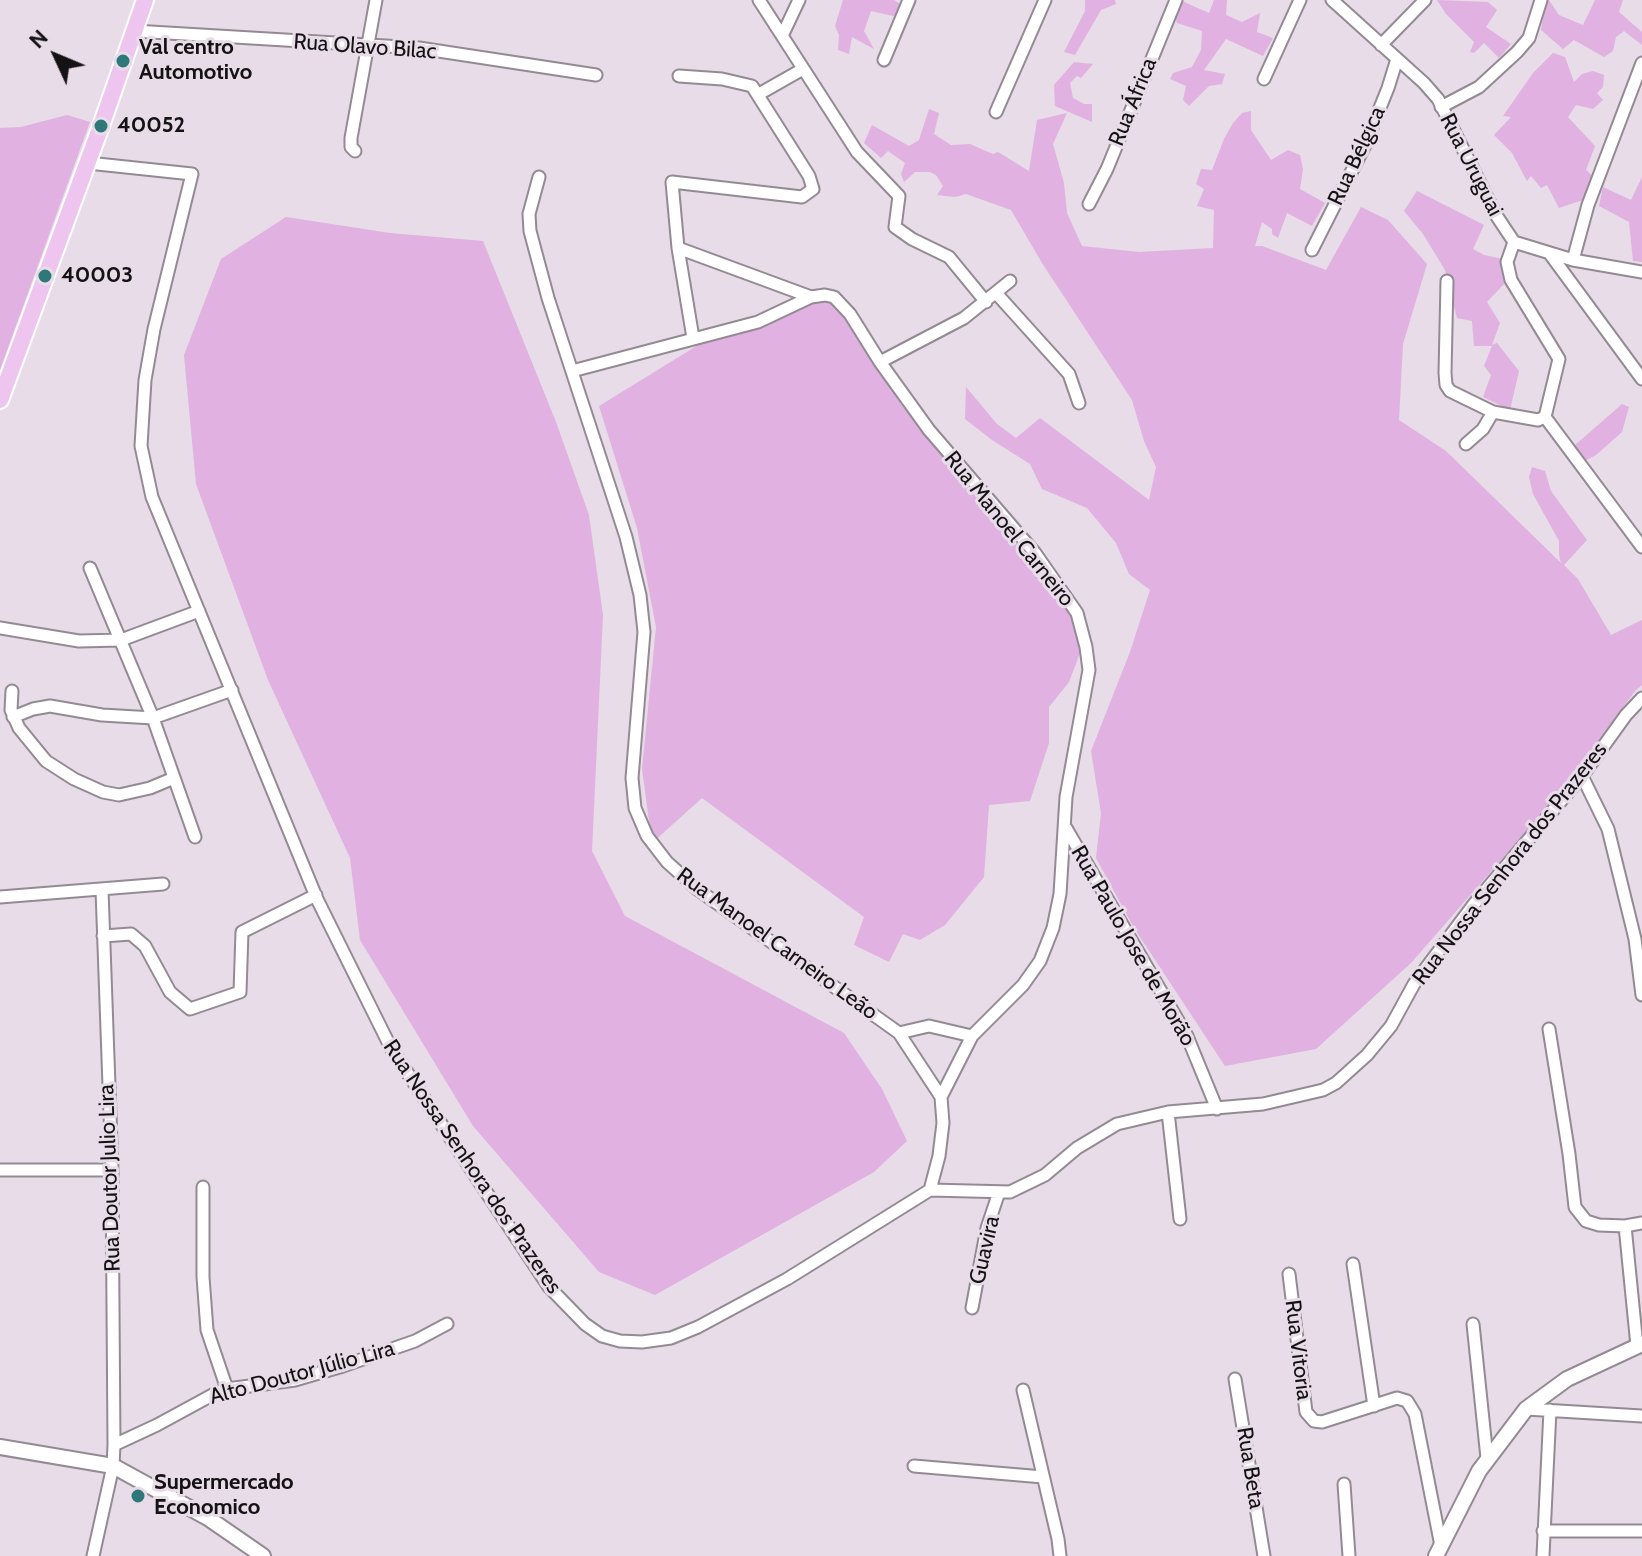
<!DOCTYPE html>
<html>
<head>
<meta charset="utf-8">
<style>
  body { margin:0 }
  #map { position:relative; width:1642px; height:1556px; overflow:hidden; background:#e7dce7; font-family:Cabin,sans-serif }
  canvas { display:block }
  .north { position:absolute; left:16px; top:16px; width:80px; height:80px; -webkit-text-stroke:6px #e7dce7; paint-order:stroke; rotate:314deg; font-size:22px; font-weight:700; line-height:32px; text-align:center; color:#151215 }
  .north::after { content:''; display:block; margin:auto; width:28px; height:36px; background:#151215; clip-path:polygon(50% 0,100% 100%,50% 72%,0 100%) }
</style>
</head>
<body>
<div id="map">
<canvas width="1642" height="1556"></canvas>
<div class="north">N</div>
</div>
<script>
const g = document.querySelector('canvas').getContext('2d');
g.lineJoin = 'round';
function fill(path, color) { g.fillStyle = color; g.fill(path, 'evenodd'); }
const toPath = rows => new Path2D(rows.map(r => 'M' + r).join(''));
function trace(path, color, width, dash) { g.strokeStyle = color; g.lineWidth = width; g.lineCap = dash ? 'butt' : 'round'; g.setLineDash(dash || []); g.stroke(path); }
function drawText(font, color, halo, rows, align = 'center') {
  g.font = font + ' Cabin,sans-serif'; g.lineWidth = 6; g.setLineDash([]); g.textBaseline = 'middle'; g.strokeStyle = halo; g.fillStyle = color; for (const [text, x, y, turn = 0] of rows) {
    g.save(); g.translate(x, y); g.rotate((+turn || 0) * Math.PI / 180); g.textAlign = isNaN(turn) ? turn : align; if (halo) g.strokeText(text, 0, 0); g.fillText(text, 0, 0); g.restore();
  }
}
fill(toPath([
  [843,0,894,0,903,6,902,18,871,11,864,31,874,49,852,37,849,54,838,50,839,35,835,26],
  [1085,0,1115,0,1116,4,1101,10,1075,55,1064,52,1085,11],
  [1214,0,1227,0,1226,15,1242,22,1260,13,1257,32,1273,38,1263,56,1226,39,1204,70,1225,74,1222,84,1209,86,1189,106,1183,100,1186,86,1170,79,1173,73,1192,67,1201,50,1202,31,1177,23,1174,14,1182,1,1209,13],
  [1437,0,1488,2,1497,10,1486,27,1511,44,1499,58,1484,43,1474,53,1470,52,1474,42,1446,14],
  [1546,0,1549,0,1559,15,1583,25,1595,0,1623,0,1619,12,1642,32,1642,45,1624,31,1616,37,1613,51,1604,57,1574,40,1563,49,1541,30],
  [1553,53,1565,57,1574,82,1582,74,1593,71,1604,75,1603,87,1597,93,1603,100,1593,109,1576,105,1568,117,1595,146,1586,170,1594,177,1583,200,1559,208,1547,185,1541,188,1531,176,1527,181,1512,153,1494,135,1511,117,1503,116,1533,73],
  [1074,62,1093,64,1081,78,1077,76,1070,83,1073,98,1084,104,1092,104,1092,122,1055,106,1054,85],
  [929,109,939,113,934,134,951,145,970,144,993,154,998,152,1029,171,1037,120,1067,113,1053,144,1064,183,1067,213,1082,246,1139,252,1213,248,1214,210,1197,206,1204,189,1196,184,1201,169,1212,170,1224,139,1233,123,1242,113,1251,111,1251,130,1271,160,1288,150,1300,155,1303,169,1300,189,1325,203,1312,226,1287,213,1278,238,1272,234,1272,229,1262,222,1255,246,1262,246,1326,270,1361,207,1388,220,1427,264,1403,344,1399,420,1446,451,1561,563,1559,555,1559,541,1533,494,1529,477,1532,467,1545,471,1551,491,1587,540,1564,565,1578,579,1611,635,1642,620,1642,685,1635,691,1557,796,1411,963,1316,1049,1225,1066,1134,928,1096,858,1101,813,1091,751,1130,652,1150,590,1129,574,1116,543,1087,508,1042,489,1030,464,992,440,965,419,966,387,997,424,1016,438,1040,418,1149,500,1156,467,1144,441,1132,400,1042,263,1011,210,966,194,955,197,937,195,943,186,936,175,930,172,915,172,904,182,901,174,905,163,888,151,881,158,864,143,872,125,909,146,919,140],
  [67,115,90,122,0,370,0,128,21,127],
  [1642,177,1642,262,1633,261,1629,222,1599,206,1603,187,1631,200],
  [1417,191,1484,225,1473,249,1484,255,1503,259,1504,284,1487,302,1500,323,1492,345,1497,343,1519,371,1510,410,1483,397,1491,375,1484,366,1492,346,1474,346,1472,321,1457,318,1445,270,1423,234,1404,211],
  [286,217,390,233,483,241,556,422,589,515,603,615,592,851,625,916,844,1033,882,1089,907,1141,874,1172,655,1295,599,1272,473,1126,360,940,350,858,268,680,196,484,184,355,221,259],
  [834,297,902,406,1028,553,1065,601,1082,648,1069,682,1049,707,1049,743,1030,801,989,805,984,877,945,925,920,940,903,934,889,962,854,945,864,917,702,798,652,843,642,769,656,627,637,528,599,406,708,339,779,320,811,304],
  [1622,404,1629,407,1622,432,1596,455,1583,462,1574,446]
]), '#e0b1e1');
const minor = toPath([
  [759,0,857,152,899,196,895,227,912,239,949,257,986,302],
  [1332,0,1424,83,1438,99,1496,215,1514,242,1573,260,1642,272],
  [134,31,419,48,596,75],
  [782,36,799,0],
  [1381,45,1425,0],
  [884,60,909,0],
  [679,76,722,79,752,86,809,176,813,189,802,197,672,182,678,248,693,338],
  [1264,79,1300,0],
  [759,94,803,69],
  [1441,107,1479,87,1517,52,1529,38,1541,0],
  [996,112,1045,0],
  [355,151,351,147,351,138,376,0],
  [88,163,192,174,154,329,145,380,141,446,152,497,317,899,391,1048,549,1287,585,1324,602,1336,620,1341,642,1342,671,1338,698,1327,787,1279,930,1190,1010,1192,1045,1175,1077,1148,1117,1124,1168,1112,1263,1104,1323,1090,1336,1083,1367,1055,1391,1026,1414,984,1474,904,1582,776,1626,715,1642,698],
  [539,177,529,214,530,231,548,298,626,537,640,595,644,632,632,778,635,808,647,836,667,862,697,889,899,1033,941,1097,943,1123,939,1156,930,1190],
  [1089,204,1107,169,1176,0],
  [678,248,811,297],
  [1312,250,1365,145,1388,88,1397,59],
  [1550,254,1642,379],
  [1573,260,1588,205,1642,63],
  [1447,281,1445,373,1446,385,1450,391,1493,412,1538,420,1545,417,1559,359,1511,280,1507,262,1514,242],
  [996,293,1069,374,1079,403],
  [880,362,964,318,1010,281],
  [572,371,758,322,811,297,825,295,834,297,850,314,880,362,929,430,1035,553,1077,613,1086,647,1089,670,1066,797,1060,894,1053,928,1040,961,1023,985,972,1036,941,1097],
  [1545,417,1642,547],
  [1466,444,1483,429,1493,412],
  [90,568,153,718,195,837],
  [0,628,79,641,121,640,199,611],
  [12,691,11,710,19,728,46,761,74,779,103,792,119,795,150,788,174,778],
  [13,717,33,709,50,706,102,715,153,718,232,690],
  [1582,776,1608,829,1635,939,1642,995],
  [1066,828,1187,1036,1217,1109],
  [0,897,163,884],
  [103,936,131,934,145,946,170,992,190,1009,240,992,242,932,316,895],
  [1549,1029,1569,1154,1575,1207,1586,1221,1599,1225,1625,1226],
  [899,1033,929,1026,972,1036],
  [1168,1112,1180,1219],
  [0,1170,112,1170],
  [203,1187,203,1277,207,1330,227,1389],
  [1353,1264,1374,1406],
  [1289,1274,1306,1412,1314,1421,1322,1422,1397,1398,1407,1401,1415,1414,1441,1546],
  [972,1308,987,1228,999,1192],
  [1473,1324,1487,1458],
  [1637,1346,1625,1226,1642,1223],
  [1235,1379,1264,1556],
  [1023,1390,1058,1539,1060,1556],
  [1526,1409,1642,1416],
  [114,1445,157,1425,214,1394,227,1389,295,1380,343,1366,415,1341,447,1324],
  [914,1466,1043,1477],
  [1344,1484,1349,1556],
  [1543,1531,1642,1531],
  [93,1556,113,1466,114,1445,112,1170,102,890],
  [1543,1556,1550,1410]
]);
const secondary = toPath([
  [0,1447,113,1466,208,1518,263,1556],
  [1436,1556,1479,1471,1526,1409,1567,1379,1642,1344]
]);
const primary = toPath([
  [0,400,101,126,145,0]
]);
trace(minor, '#938a93', 15);
trace(secondary, '#938a93', 18);
trace(primary, '#fff', 20);
trace(minor, '#fff', 11);
trace(secondary, '#fff', 14);
trace(primary, '#edc5ee', 16);
for (const [x, y, r, color] of [
  [123,61,8,"#2e787a"],
  [101,126,8,"#2e787a"],
  [45,276,8,"#2e787a"],
  [138,1496,8,"#2e787a"]
]) { const dot = new Path2D(); dot.arc(x, y, r, 0, 2 * Math.PI); g.fillStyle = color; g.fill(dot); trace(dot, '#e7dce7', 3); }
drawText('22px', '#151215', '#e7dce7', [
  ["Rua Olavo Bilac",365,47,4],
  ["Rua África",1133,102,-68],
  ["Rua Bélgica",1357,156,-65],
  ["Rua Uruguai",1471,165,63],
  ["Rua Manoel Carneiro",1009,529,51],
  ["Rua Nossa Senhora dos Prazeres",1510,864,-52],
  ["Rua Manoel Carneiro Leão",777,944,36],
  ["Rua Paulo Jose de Morão",1133,946,60],
  ["Rua Nossa Senhora dos Prazeres",472,1167,56],
  ["Rua Doutor Julio Lira",110,1178,-92],
  ["Guavira",985,1250,-77],
  ["Rua Vitoria",1298,1350,83],
  ["Alto Doutor Júlio Lira",302,1373,-15],
  ["Rua Beta",1250,1468,81]
]);
drawText('bold 22px', '#151215', '#e7dce7', [
  ["Val centro",139,48],
  ["Automotivo",139,73],
  ["40052",117,126],
  ["40003",61,276],
  ["Supermercado",154,1483],
  ["Economico",154,1508]
], 'left');
</script>
</body>
</html>
